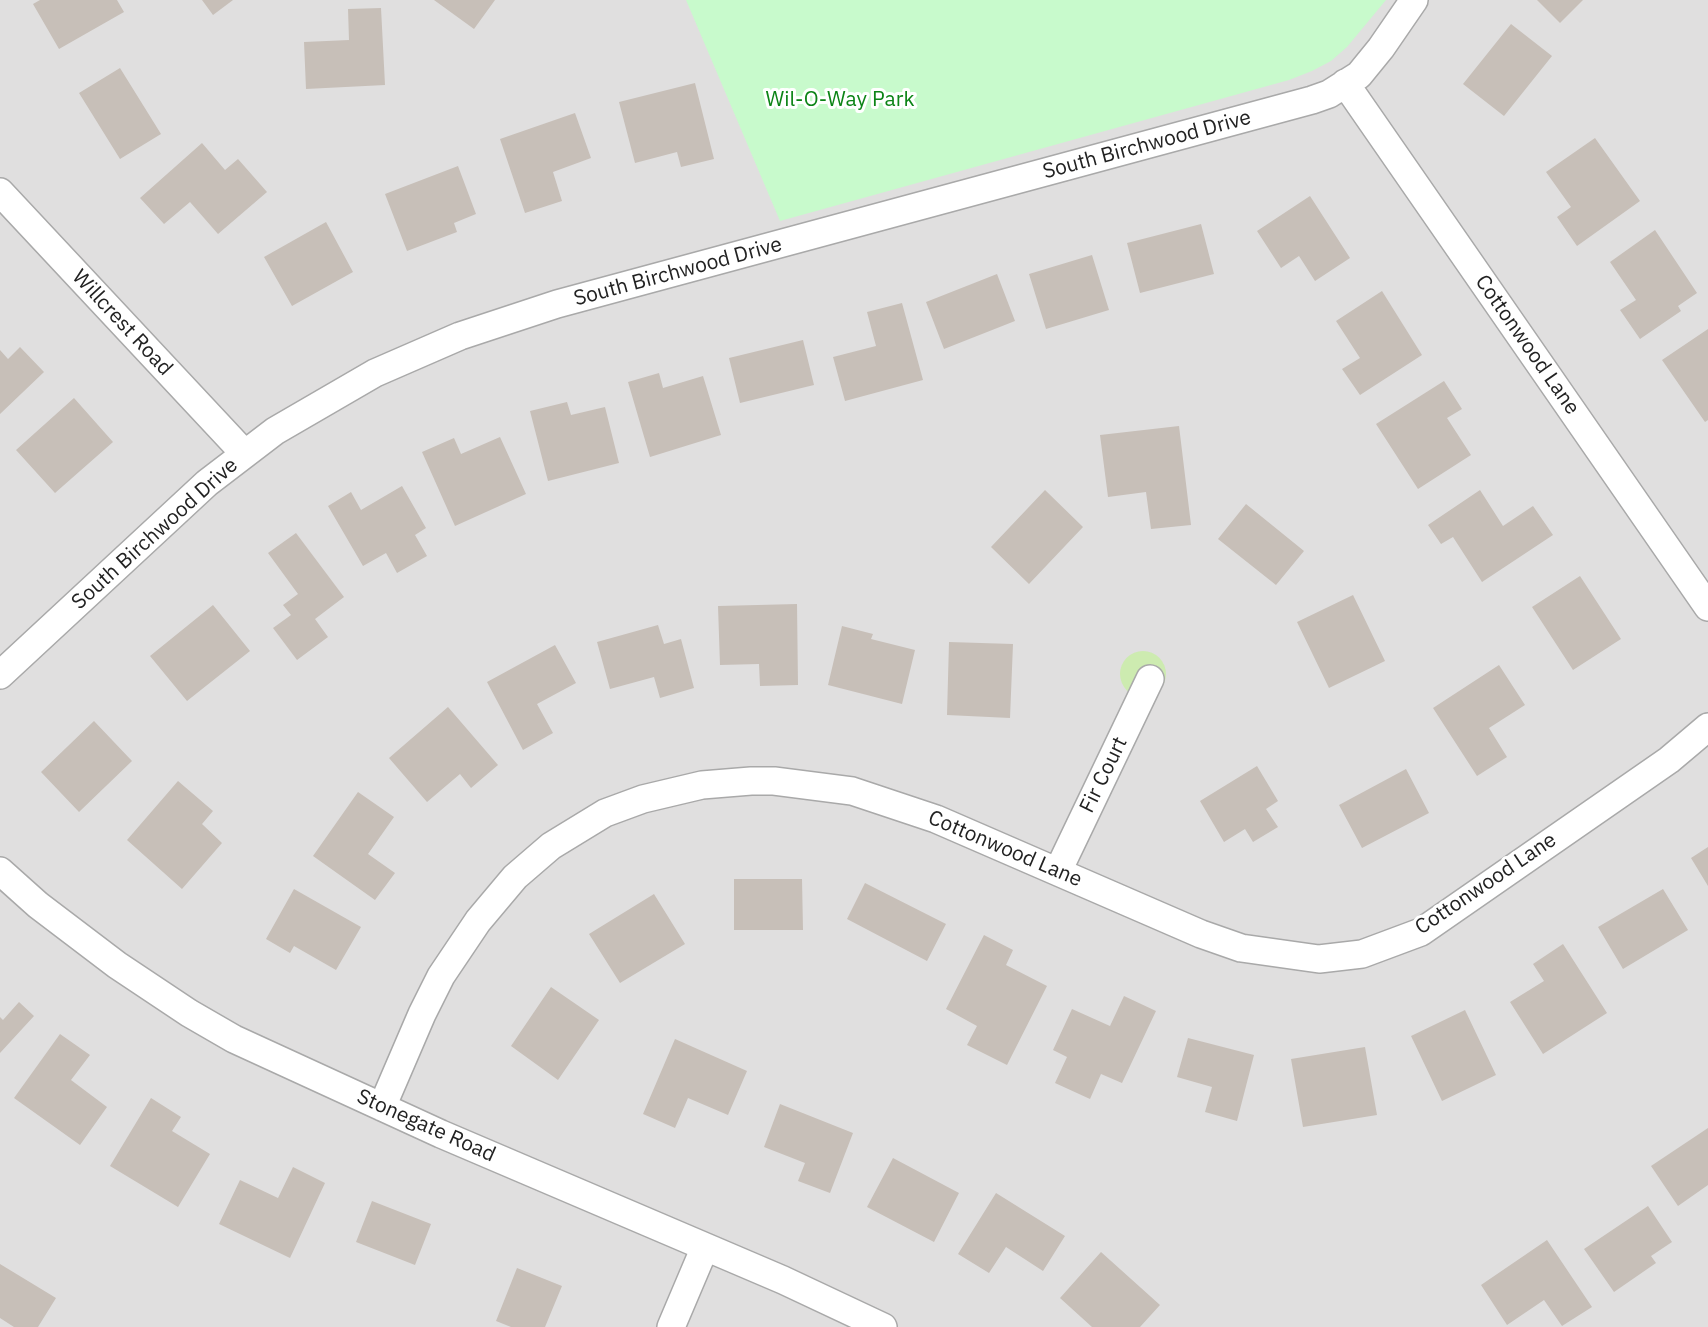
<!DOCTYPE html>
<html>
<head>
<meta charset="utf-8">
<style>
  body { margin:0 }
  canvas { display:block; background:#f2efe9 }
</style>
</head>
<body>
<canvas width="1708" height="1327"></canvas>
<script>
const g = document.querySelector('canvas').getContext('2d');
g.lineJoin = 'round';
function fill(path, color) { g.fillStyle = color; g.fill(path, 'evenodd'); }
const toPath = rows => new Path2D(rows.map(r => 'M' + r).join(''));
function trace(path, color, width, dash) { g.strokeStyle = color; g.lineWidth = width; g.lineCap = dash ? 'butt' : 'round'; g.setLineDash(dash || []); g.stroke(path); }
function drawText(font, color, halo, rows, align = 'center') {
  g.font = font + ' "IBM Plex Sans",sans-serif'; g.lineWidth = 6; g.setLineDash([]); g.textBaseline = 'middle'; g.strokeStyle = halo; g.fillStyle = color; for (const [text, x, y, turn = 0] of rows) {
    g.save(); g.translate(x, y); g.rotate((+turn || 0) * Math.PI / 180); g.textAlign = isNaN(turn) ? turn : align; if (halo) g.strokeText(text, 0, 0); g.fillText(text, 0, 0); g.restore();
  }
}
fill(toPath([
  [0,0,1708,0,1708,1327,0,1327]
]), '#e0dfdf');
fill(toPath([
  '1120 674a23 23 0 1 1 46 0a23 23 0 1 1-46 0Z'
]), '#cdebb0');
fill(toPath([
  [686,0,1386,0,1347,47,1331,61,1312,71,1289,80,780,221]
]), '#c8facc');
fill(toPath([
  [40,0,117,0,124,12,59,49,33,4],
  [202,0,233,0,213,15],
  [434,0,495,0,474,29],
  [1537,0,1583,0,1560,23],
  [381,8,385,85,306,89,304,42,349,40,348,9],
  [1511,24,1552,56,1504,116,1463,84],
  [120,68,161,134,120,159,79,93],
  [695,83,714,159,681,167,677,152,635,163,619,102],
  [575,113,591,158,553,172,562,201,525,213,500,139],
  [1595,138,1640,201,1577,246,1557,217,1571,207,1546,172],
  [202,143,225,170,238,159,267,192,218,234,190,202,164,224,140,198],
  [458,166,476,214,454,223,457,232,407,251,385,194],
  [1310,196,1350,258,1315,281,1299,256,1281,268,1257,231],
  [326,222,353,272,292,306,264,257],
  [1201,224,1214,274,1140,293,1127,243],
  [1655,230,1697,293,1678,306,1681,311,1640,339,1620,310,1636,300,1610,262],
  [1092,255,1109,310,1046,329,1029,274],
  [997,274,1015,321,944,349,926,302],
  [1382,291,1422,355,1360,395,1342,369,1360,358,1336,321],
  [902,303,923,380,845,401,833,357,876,346,867,312],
  [1708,329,1708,420,1705,422,1662,360],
  [803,340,814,385,740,403,729,358],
  [20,347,44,372,0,414,0,350,8,359],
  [659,373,663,388,703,376,721,435,650,457,628,382],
  [1444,381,1462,409,1447,418,1471,455,1418,489,1376,424],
  [74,398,113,442,55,493,16,450],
  [567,402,571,415,605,407,619,463,548,481,530,411],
  [1179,426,1191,525,1151,529,1146,492,1108,497,1100,435],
  [500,437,526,494,455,526,422,452,454,438,461,454],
  [402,486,426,528,415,535,427,556,397,573,386,553,363,566,328,506,351,492,361,510],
  [1045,490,1083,527,1029,584,991,547],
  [1480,490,1503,526,1533,506,1553,535,1482,582,1453,537,1441,544,1428,525],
  [1246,504,1304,551,1276,585,1218,539],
  [296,533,344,597,315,619,328,637,297,660,273,628,291,615,283,605,298,594,268,553],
  [1580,576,1621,639,1573,670,1532,607],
  [1353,595,1385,661,1329,688,1297,622],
  [797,604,798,685,760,686,759,664,720,665,718,606],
  [213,605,250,651,187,701,150,656],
  [658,625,664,644,681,639,694,688,660,698,654,677,610,689,597,642],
  [842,626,873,634,871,639,915,650,902,704,828,685],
  [949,642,1013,644,1010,718,947,715],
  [555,645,576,683,537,704,553,733,523,750,487,682],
  [1499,665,1525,705,1489,728,1507,757,1477,776,1433,708],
  [448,707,498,765,471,788,460,774,427,802,389,758],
  [94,721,132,761,79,812,41,772],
  [1257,766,1278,801,1266,809,1278,827,1253,842,1245,829,1224,842,1200,801],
  [1406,769,1429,813,1362,848,1339,805],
  [178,781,213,811,202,824,222,843,182,889,127,840],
  [358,792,394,817,368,854,395,873,375,900,313,856],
  [1708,847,1708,886,1691,858],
  [734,879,802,879,803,930,734,930],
  [865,883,946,924,927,961,847,919],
  [294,889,361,927,336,970,294,946,290,953,266,939],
  [1663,889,1688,930,1623,969,1598,927],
  [654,894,685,944,620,983,589,934],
  [984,935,1013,950,1006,965,1047,986,1007,1065,967,1045,977,1026,946,1009],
  [1563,944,1607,1013,1543,1054,1510,1002,1544,981,1533,964],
  [551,987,599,1020,558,1080,511,1046],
  [1124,996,1156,1011,1122,1083,1101,1074,1090,1099,1055,1083,1067,1057,1053,1050,1072,1009,1110,1026],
  [19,1002,34,1016,0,1053,0,1017,3,1020],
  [1465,1010,1496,1075,1442,1101,1411,1036],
  [60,1034,90,1055,71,1080,107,1107,80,1145,14,1098],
  [1188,1038,1254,1055,1237,1121,1205,1112,1212,1087,1177,1077],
  [675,1039,747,1071,728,1115,688,1098,675,1128,643,1114],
  [1365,1047,1377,1115,1303,1127,1291,1059],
  [151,1098,181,1117,172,1131,210,1154,178,1207,110,1166],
  [780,1104,853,1133,830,1193,798,1181,805,1163,764,1147],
  [1708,1128,1708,1185,1678,1206,1651,1166],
  [893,1158,959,1193,934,1242,867,1207],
  [293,1167,325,1183,290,1258,219,1224,240,1180,278,1198],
  [996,1193,1065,1236,1043,1271,1006,1247,989,1273,958,1254],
  [372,1201,431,1224,415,1265,356,1242],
  [1648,1206,1672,1242,1651,1256,1656,1263,1614,1292,1584,1249],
  [1547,1240,1592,1307,1562,1326,1544,1300,1507,1325,1481,1285],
  [1101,1252,1160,1305,1140,1327,1092,1327,1060,1298],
  [0,1264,56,1298,38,1327,14,1327,0,1318],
  [517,1268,562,1286,545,1327,511,1327,496,1321]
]), '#c7bfb8');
const street = toPath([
  [1345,83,1708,607],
  [0,192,245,454],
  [0,675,207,483,275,431,375,373,460,336,557,304,1312,100,1329,94,1359,75,1381,48,1414,0],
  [0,871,38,905,117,965,189,1013,234,1039,441,1134,783,1280,883,1327],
  [1058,871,1150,679],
  [382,1107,422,1014,441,976,478,921,515,877,551,846,605,813,643,799,702,785,751,781,774,781,852,791,936,819,1201,934,1241,948,1319,959,1362,954,1421,932,1669,760,1708,727],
  [671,1327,705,1247]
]);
trace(street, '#a9a9a9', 30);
trace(street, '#fff', 27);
drawText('21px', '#0c8416', '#fff', [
  ["Wil-O-Way Park",840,100]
]);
drawText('21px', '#222', '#fff', [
  ["South Birchwood Drive",1147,145,-15],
  ["South Birchwood Drive",678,272,-15],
  ["Willcrest Road",122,323,47],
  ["Cottonwood Lane",1527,345,55],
  ["South Birchwood Drive",155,534,-42],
  ["Fir Court",1104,775,-64],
  ["Cottonwood Lane",1005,849,23],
  ["Cottonwood Lane",1486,884,-34],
  ["Stonegate Road",426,1126,24]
]);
</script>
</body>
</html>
